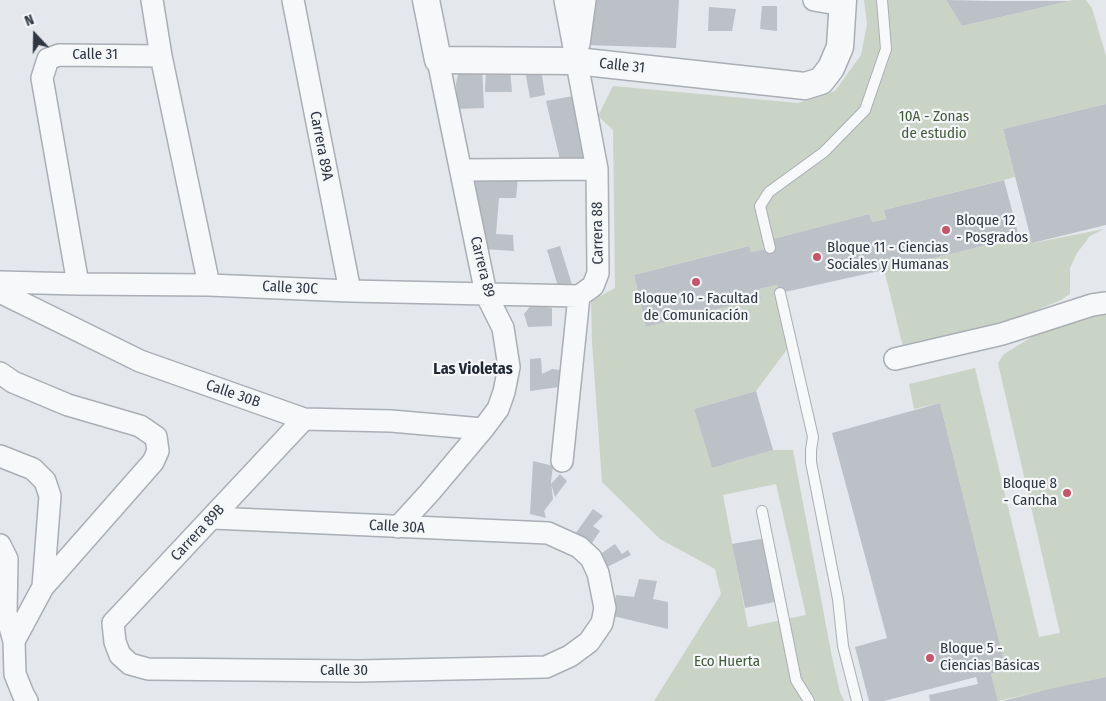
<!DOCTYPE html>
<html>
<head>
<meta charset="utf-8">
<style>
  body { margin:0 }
  #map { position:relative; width:1106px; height:701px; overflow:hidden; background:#e4e7eb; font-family:"Fira Sans Condensed",sans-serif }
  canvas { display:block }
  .north { position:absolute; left:10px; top:10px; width:50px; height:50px; -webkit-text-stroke:4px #f4f6f8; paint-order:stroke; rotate:339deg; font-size:14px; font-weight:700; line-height:20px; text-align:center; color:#2e3642 }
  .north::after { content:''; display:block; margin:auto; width:18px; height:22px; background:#2e3642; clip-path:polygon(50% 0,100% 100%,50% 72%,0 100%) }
</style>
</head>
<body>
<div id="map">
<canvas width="1106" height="701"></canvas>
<div class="north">N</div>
</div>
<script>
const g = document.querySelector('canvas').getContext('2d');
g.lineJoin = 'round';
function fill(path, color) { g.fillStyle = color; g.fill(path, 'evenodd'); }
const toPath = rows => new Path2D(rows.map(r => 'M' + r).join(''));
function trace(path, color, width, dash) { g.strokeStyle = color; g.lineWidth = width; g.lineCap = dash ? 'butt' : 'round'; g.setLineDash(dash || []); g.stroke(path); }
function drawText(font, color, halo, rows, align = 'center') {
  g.font = font + ' "Fira Sans Condensed",sans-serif'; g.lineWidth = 4.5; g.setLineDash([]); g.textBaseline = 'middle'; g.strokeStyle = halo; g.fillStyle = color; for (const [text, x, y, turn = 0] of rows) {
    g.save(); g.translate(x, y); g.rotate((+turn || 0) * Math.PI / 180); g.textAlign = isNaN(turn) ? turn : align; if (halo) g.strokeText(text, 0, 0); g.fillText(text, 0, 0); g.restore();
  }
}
fill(toPath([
  [864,0,946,0,962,26,1073,0,1086,0,1092,8,1106,56,1106,104,1003,129,1015,177,884,210,886,219,872,222,869,214,769,240,770,248,751,252,748,246,634,275,646,327,761,298,759,289,777,285,791,344,756,391,694,409,712,468,773,450,793,450,832,657,840,692,844,701,654,701,721,594,715,569,660,539,602,482,592,342,591,301,615,288,613,130,598,116,613,86,798,103,835,91,861,55,867,24],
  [776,484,806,615,748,627,723,495],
  [1104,229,1090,236,1077,253,1070,268,1070,294,1061,300,1020,317,903,347,882,261,895,258,897,267,1030,234,1033,243],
  [1106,313,1106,677,998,701,991,674,1006,669,940,403,914,409,909,384,975,368,1039,637,1060,633,998,363,1004,354,1040,332,1091,315]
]), '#cad4c6');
fill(toPath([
  [591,0,679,0,676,48,587,45],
  [946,0,991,1,1069,1,962,26],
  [762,6,777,6,777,31,760,29],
  [709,7,736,9,732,31,708,31],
  [482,66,484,108,457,109,456,83,460,67],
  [486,68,510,70,512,92,485,92],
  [541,69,545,95,530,98,525,70],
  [573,96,587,163,561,164,546,101],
  [1106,104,1106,225,1032,243,1003,129],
  [518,177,516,198,499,198,496,234,513,235,514,251,483,249,473,178],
  [1004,180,1019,237,897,267,895,258,882,261,884,270,780,293,777,285,759,289,761,298,646,327,634,275,749,246,751,252,770,248,769,240,869,214,872,222,886,219,884,210],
  [560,246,574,291,560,293,547,250],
  [532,304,552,308,552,326,528,327,524,314],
  [541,358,542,374,552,369,561,370,559,387,530,391,530,359],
  [756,391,773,450,712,468,694,409],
  [940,403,1006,669,991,674,998,701,930,701,929,695,978,684,976,677,884,701,869,701,855,647,887,638,832,433],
  [533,461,553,466,551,482,553,499,544,511,546,518,530,514],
  [560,474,567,481,555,497,551,484],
  [593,509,603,516,593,526,600,531,590,546,575,534],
  [766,538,779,601,745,608,732,544],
  [615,544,622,554,628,550,631,555,605,568,599,555],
  [639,579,657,581,653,599,668,602,668,629,613,616,616,595,634,597],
  [1106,677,1106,701,1003,701,1049,689]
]), '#bcc1c7');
const service = toPath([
  [770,248,760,206,769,192,824,152,865,110,886,49,882,0],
  [780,293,813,437,811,450,811,462,838,599,843,646,857,701],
  [762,511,796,680,809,701]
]);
const minor = toPath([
  [152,0,161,56,209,285],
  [293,0,350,291],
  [814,0,843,5],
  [579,44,585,0],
  [461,170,597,169],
  [0,282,78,284,209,285,350,291,579,296],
  [78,284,42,78,48,59,59,55,161,56],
  [0,292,140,361,304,419,391,421,483,429],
  [895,359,1002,334,1092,305,1106,303],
  [0,373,13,382,68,405,140,426,156,437,158,451,153,462,43,587,14,641],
  [0,456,33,469,45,481,50,496,43,587],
  [562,461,579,296,593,286,598,273,597,169,565,0],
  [213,518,548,533,579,547,591,558,598,573,605,608,602,623,589,642,570,656,546,667,359,671,148,669,130,664,120,655,115,642,113,623,304,419],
  [398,527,430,492,483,429,498,409,504,392,509,367,503,328,486,294,438,60],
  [0,545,7,559,6,613,14,641,15,674,23,694,27,701]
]);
const tertiary = toPath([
  [426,0,438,60,576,61,805,86,821,81,831,68,840,47,843,0]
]);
trace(service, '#aaaeb5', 12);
trace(minor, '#aaaeb5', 24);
trace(tertiary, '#aaaeb5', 29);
trace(service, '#f7f8f9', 10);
trace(minor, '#f7f8f9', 21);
trace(tertiary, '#f7f8f9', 26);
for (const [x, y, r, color] of [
  [946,230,5,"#c2576c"],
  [817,257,5,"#c2576c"],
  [696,282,5,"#c2576c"],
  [1067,493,5,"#c2576c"],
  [930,658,5,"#c2576c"]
]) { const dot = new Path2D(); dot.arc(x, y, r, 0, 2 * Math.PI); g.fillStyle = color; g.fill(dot); trace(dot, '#f4f6f8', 2); }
drawText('15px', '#2e3642', '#f4f6f8', [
  ["Calle 31",95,55],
  ["Calle 31",622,66,6],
  ["Carrera 89A",321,146,79],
  ["Carrera 88",598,233,-91],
  ["Carrera 89",482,267,76],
  ["Calle 30C",290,288,3],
  ["Calle 30B",233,394,19],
  ["Calle 30A",397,527,3],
  ["Carrera 89B",198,533,-47],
  ["Calle 30",344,671]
]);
drawText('15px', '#435c3c', '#f4f6f8', [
  ["10A - Zonas",934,117],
  ["de estudio",934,134],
  ["Eco Huerta",727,662]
]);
drawText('15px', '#2e3642', '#f4f6f8', [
  ["Bloque 12",956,221],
  ["- Posgrados",956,238],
  ["Bloque 11 - Ciencias",827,248],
  ["Sociales y Humanas",827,265],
  ["Bloque 10 - Facultad",696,299,"center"],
  ["de Comunicación",696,316,"center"],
  ["Bloque 8",1057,484,"right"],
  ["- Cancha",1057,501,"right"],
  ["Bloque 5 -",940,649],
  ["Ciencias Básicas",940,666]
], 'left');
drawText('bold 16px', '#1f2733', '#f4f6f8', [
  ["Las Violetas",473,370]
]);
</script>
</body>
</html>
